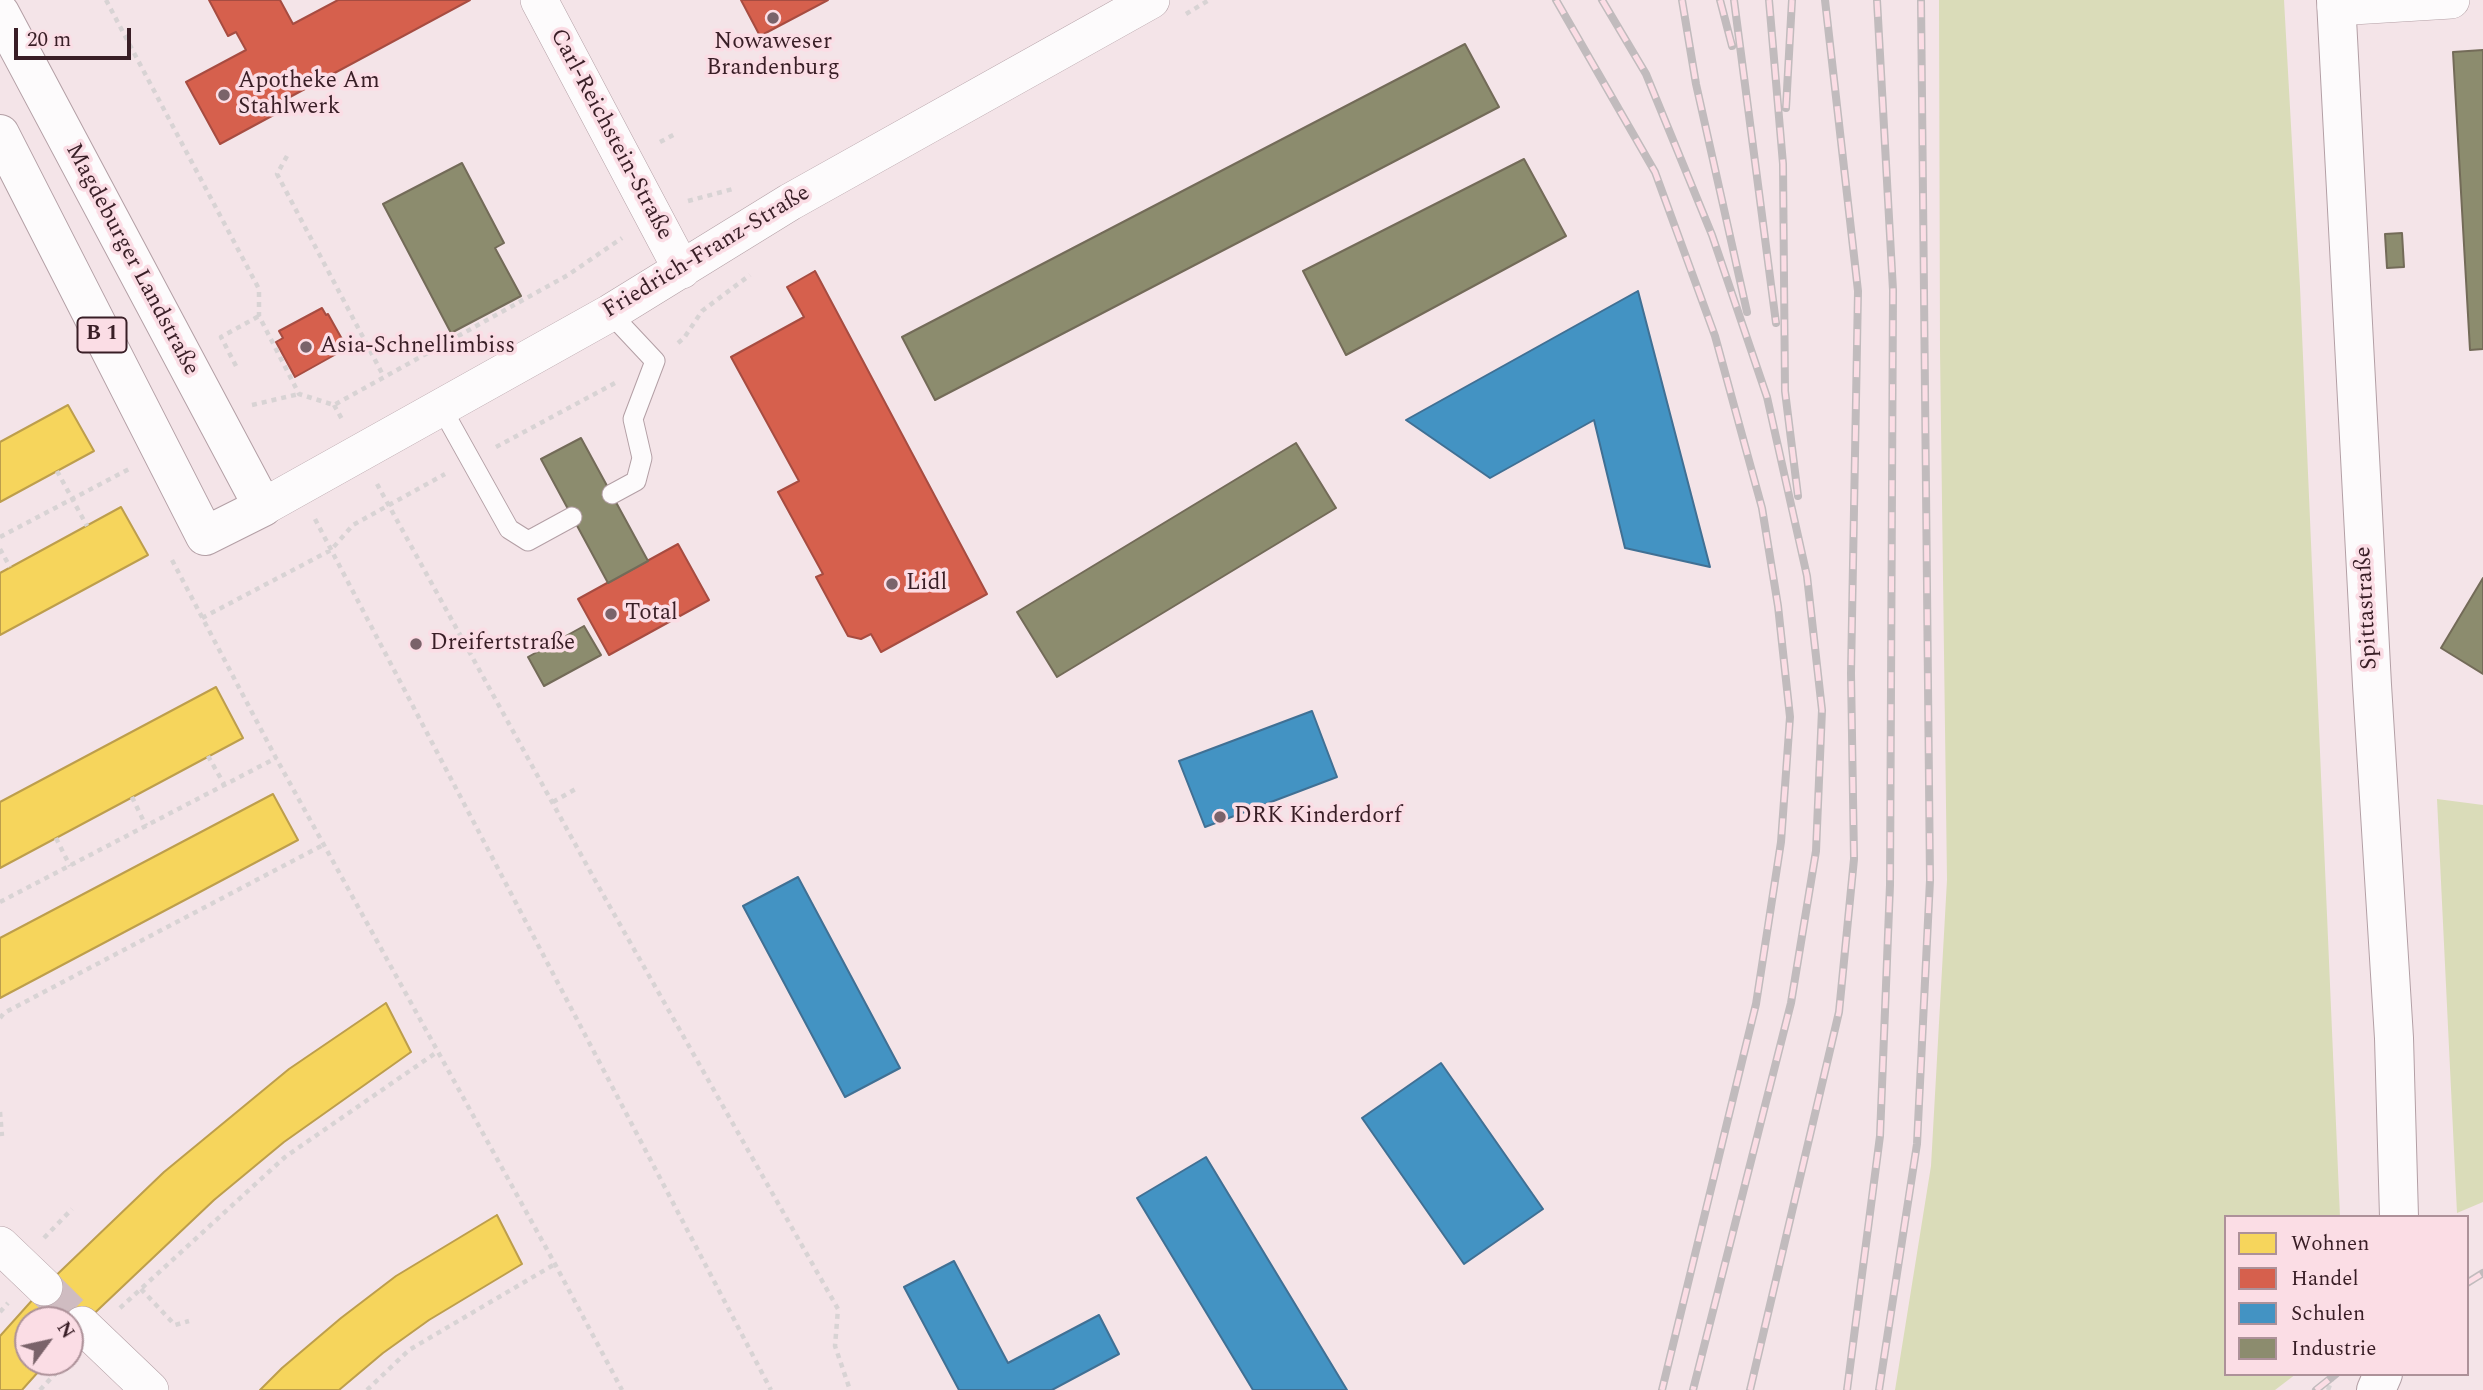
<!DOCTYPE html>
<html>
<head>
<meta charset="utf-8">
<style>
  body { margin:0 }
  #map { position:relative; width:2483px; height:1390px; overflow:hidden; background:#f4e4e8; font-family:Spectral,serif }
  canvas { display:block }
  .legend { position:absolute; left:2224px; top:1215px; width:245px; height:161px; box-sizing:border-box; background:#fbdde5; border:2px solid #ad9199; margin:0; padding:9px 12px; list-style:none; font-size:21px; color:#391e26 }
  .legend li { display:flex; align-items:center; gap:14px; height:35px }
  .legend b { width:35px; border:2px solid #ad9199 }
  .north { position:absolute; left:14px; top:1306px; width:70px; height:70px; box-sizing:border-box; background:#fbdde5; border:2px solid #ad9199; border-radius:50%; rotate:57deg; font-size:19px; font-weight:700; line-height:28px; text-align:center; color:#391e26 }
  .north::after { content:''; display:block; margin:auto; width:24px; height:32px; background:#7a636a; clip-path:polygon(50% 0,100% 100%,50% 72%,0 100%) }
  .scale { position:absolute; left:14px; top:28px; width:117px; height:32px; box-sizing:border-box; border:4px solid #391e26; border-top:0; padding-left:9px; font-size:21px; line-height:24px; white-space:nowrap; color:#391e26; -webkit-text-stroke:5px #fbdde5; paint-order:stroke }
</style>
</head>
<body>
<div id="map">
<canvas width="2483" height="1390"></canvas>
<ul class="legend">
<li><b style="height:19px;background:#f6d55c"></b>Wohnen</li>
<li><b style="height:19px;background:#d6604d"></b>Handel</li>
<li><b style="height:19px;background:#4393c3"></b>Schulen</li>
<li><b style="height:19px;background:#8c8c6e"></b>Industrie</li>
</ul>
<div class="north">N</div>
<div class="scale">20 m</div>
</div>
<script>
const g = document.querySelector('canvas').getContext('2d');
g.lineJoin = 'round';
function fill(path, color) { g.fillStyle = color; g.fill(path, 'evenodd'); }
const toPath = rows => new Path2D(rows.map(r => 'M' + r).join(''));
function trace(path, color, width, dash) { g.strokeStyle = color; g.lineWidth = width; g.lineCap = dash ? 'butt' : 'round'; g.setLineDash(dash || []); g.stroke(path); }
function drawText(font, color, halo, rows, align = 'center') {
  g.font = font + ' Spectral,serif'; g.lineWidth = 7; g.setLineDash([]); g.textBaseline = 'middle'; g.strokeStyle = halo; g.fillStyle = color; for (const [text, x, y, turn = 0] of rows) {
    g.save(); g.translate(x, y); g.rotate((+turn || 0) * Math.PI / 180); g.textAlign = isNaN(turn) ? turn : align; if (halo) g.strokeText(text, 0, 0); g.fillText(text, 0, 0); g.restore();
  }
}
fill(toPath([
  [1939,0,2284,0,2300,287,2340,1217,2226,1217,2226,1374,2296,1374,2275,1390,1895,1390,1931,1166,1947,880,1940,350],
  [2437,799,2483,805,2483,1202,2457,1213]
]), '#dadcb9');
const homes = toPath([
  [68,405,94,451,0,502,0,442,68,405],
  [121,507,148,555,0,635,0,573,121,507],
  [216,687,243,738,0,868,0,802,216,687],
  [273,794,298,840,0,998,0,938,273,794],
  [386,1003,411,1052,284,1142,214,1200,82,1325,70,1320,28,1320,28,1362,47,1362,22,1390,0,1390,0,1336,44,1287,164,1172,289,1069,386,1003],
  [497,1215,522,1264,429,1320,383,1353,339,1390,260,1390,282,1368,341,1318,396,1276,497,1215]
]);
fill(homes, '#f6d55c');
trace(homes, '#bd9e4c', 2);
const shops = toPath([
  [209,0,280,0,293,24,338,0,470,0,277,104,281,111,220,144,186,82,246,50,236,32,228,36,209,0],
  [741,0,828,0,760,36,741,0],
  [815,271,987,594,881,652,871,634,861,639,848,636,816,577,823,574,778,492,799,481,731,357,804,317,787,287,815,271],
  [322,308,326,315,328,314,347,348,295,377,276,342,283,338,279,331,322,308],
  [678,544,709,600,609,655,578,599,678,544]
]);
fill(shops, '#d6604d');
trace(shops, '#a74c41', 2);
const schools = toPath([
  [1638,291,1710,567,1625,548,1594,420,1490,478,1406,420,1638,291],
  [1312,711,1337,777,1205,827,1179,761,1312,711],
  [798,877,900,1068,845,1097,743,906,798,877],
  [1441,1063,1543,1209,1464,1264,1362,1118,1441,1063],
  [1206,1157,1347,1390,1253,1390,1137,1198,1206,1157],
  [954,1261,1008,1363,1099,1315,1119,1354,1052,1390,959,1390,904,1287,954,1261]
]);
fill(schools, '#4393c3');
trace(schools, '#407094', 2);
const industry = toPath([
  [1465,44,1499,107,935,400,902,337,1465,44],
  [2483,50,2483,349,2470,350,2453,52,2483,50],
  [1524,159,1566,236,1346,355,1303,271,1524,159],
  [462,163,504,243,495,248,521,296,451,333,383,204,462,163],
  [2402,233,2404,267,2387,268,2385,234,2402,233],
  [581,438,648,561,608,583,541,459,581,438],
  [1296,443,1336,508,1057,677,1017,612,1296,443],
  [2483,578,2483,674,2441,648,2483,578],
  [584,626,601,655,544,686,528,657,584,626]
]);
fill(industry, '#8c8c6e');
trace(industry, '#736b58', 2);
trace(toPath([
  [44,1287,82,1325]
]), '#cfbcc1', 37, [37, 18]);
const lane = toPath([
  [610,313,655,361,633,419,642,458,636,481,612,494],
  [441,407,509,529,528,541,572,517]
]);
const street = toPath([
  [539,0,682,270],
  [2336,7,2451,0],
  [263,507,610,313,790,202,1151,0],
  [0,1245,44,1287],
  [82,1325,150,1390]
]);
const secondary = toPath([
  [2336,0,2372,685,2394,1038,2399,1217],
  [2376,1390,2383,1374]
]);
const primary = toPath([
  [0,13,263,507,205,536,0,134]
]);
trace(lane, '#b39fa5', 21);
trace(street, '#b39fa5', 38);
trace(secondary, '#b39fa5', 40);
trace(primary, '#b39fa5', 40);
trace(toPath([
  [106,0,259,289,259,316,299,394,334,405,568,275,622,238],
  [1186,14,1209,0],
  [660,142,677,133],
  [287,156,277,174,384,377],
  [688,201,733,189],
  [678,343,684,338,702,311,750,275],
  [236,366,221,337,259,316],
  [252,405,299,394],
  [334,405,343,421],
  [496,447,615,383],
  [57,471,87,526],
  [377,484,601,891,838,1309,835,1346,850,1390],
  [315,519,771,1390],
  [0,537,129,469],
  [0,549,10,567],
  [172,560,276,758,555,1264,622,1390],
  [202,618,331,550,353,525,445,474],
  [208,756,224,784],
  [132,797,146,826],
  [553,802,579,787],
  [56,838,70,866],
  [0,902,276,758],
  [0,1018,4,1013,323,845],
  [0,1112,2,1136],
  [44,1238,72,1209],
  [141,1289,175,1325,189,1321],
  [120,1308,285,1157,437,1052],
  [0,1312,8,1303],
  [40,1390,66,1362],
  [367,1390,409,1350,555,1264],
  [2328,1390,2334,1374]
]), '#d8d3d4', 4.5, [5, 5]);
trace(lane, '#fdfbfc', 19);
trace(street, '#fdfbfc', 37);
trace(secondary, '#fdfbfc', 38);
trace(primary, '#fdfbfc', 38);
const rail = toPath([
  [1556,0,1655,172,1715,336,1762,508,1778,606,1790,717,1781,842,1756,1004,1662,1390],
  [1602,0,1646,74,1712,235,1767,397,1807,576,1822,710,1816,851,1791,1003,1693,1390],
  [1682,0,1696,84,1747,312],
  [1720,0,1732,46],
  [1734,0,1776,323],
  [1769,0,1783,164,1785,391,1798,496],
  [1786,108,1792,0],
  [2467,1283,2483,1273],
  [1750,1390,1839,1012,1854,859,1851,673,1858,291,1825,0],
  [1847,1390,1880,1136,1890,885,1893,290,1877,0],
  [1879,1390,1917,1144,1930,880,1921,0],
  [2316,1390,2336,1374]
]);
trace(rail, '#c1bbbd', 8);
trace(rail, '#fbdde5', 5, [16]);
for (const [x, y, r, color] of [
  [773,18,7,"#7a636a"],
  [224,95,7,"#7a636a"],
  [306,347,7,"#7a636a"],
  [892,584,7,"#7a636a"],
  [611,614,7,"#7a636a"],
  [416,644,7,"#7a636a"],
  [1220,817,7,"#7a636a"]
]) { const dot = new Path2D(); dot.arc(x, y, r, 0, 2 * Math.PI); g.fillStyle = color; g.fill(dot); trace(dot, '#fbdde5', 2.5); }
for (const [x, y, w] of [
  [102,335,49]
]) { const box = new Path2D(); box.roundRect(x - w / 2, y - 17.5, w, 35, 5); g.fillStyle = '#fbdde5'; g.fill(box); trace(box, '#391e26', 2); }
drawText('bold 21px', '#391e26', null, [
  ["B 1",102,335]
]);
drawText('23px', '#391e26', '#fbdde5', [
  ["Nowaweser",773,43,"center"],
  ["Brandenburg",773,69,"center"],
  ["Apotheke Am",238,82],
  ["Stahlwerk",238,108],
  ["Asia-Schnellimbiss",320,347],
  ["Lidl",906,584],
  ["Total",625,614],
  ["Dreifertstraße",430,644],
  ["DRK Kinderdorf",1234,817]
], 'left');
drawText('23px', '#391e26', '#fbdde5', [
  ["Carl-Reichstein-Straße",610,135,62],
  ["Friedrich-Franz-Straße",707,253,-31],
  ["Magdeburger Landstraße",131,260,62],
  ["Spittastraße",2368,608,-93]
]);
</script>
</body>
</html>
